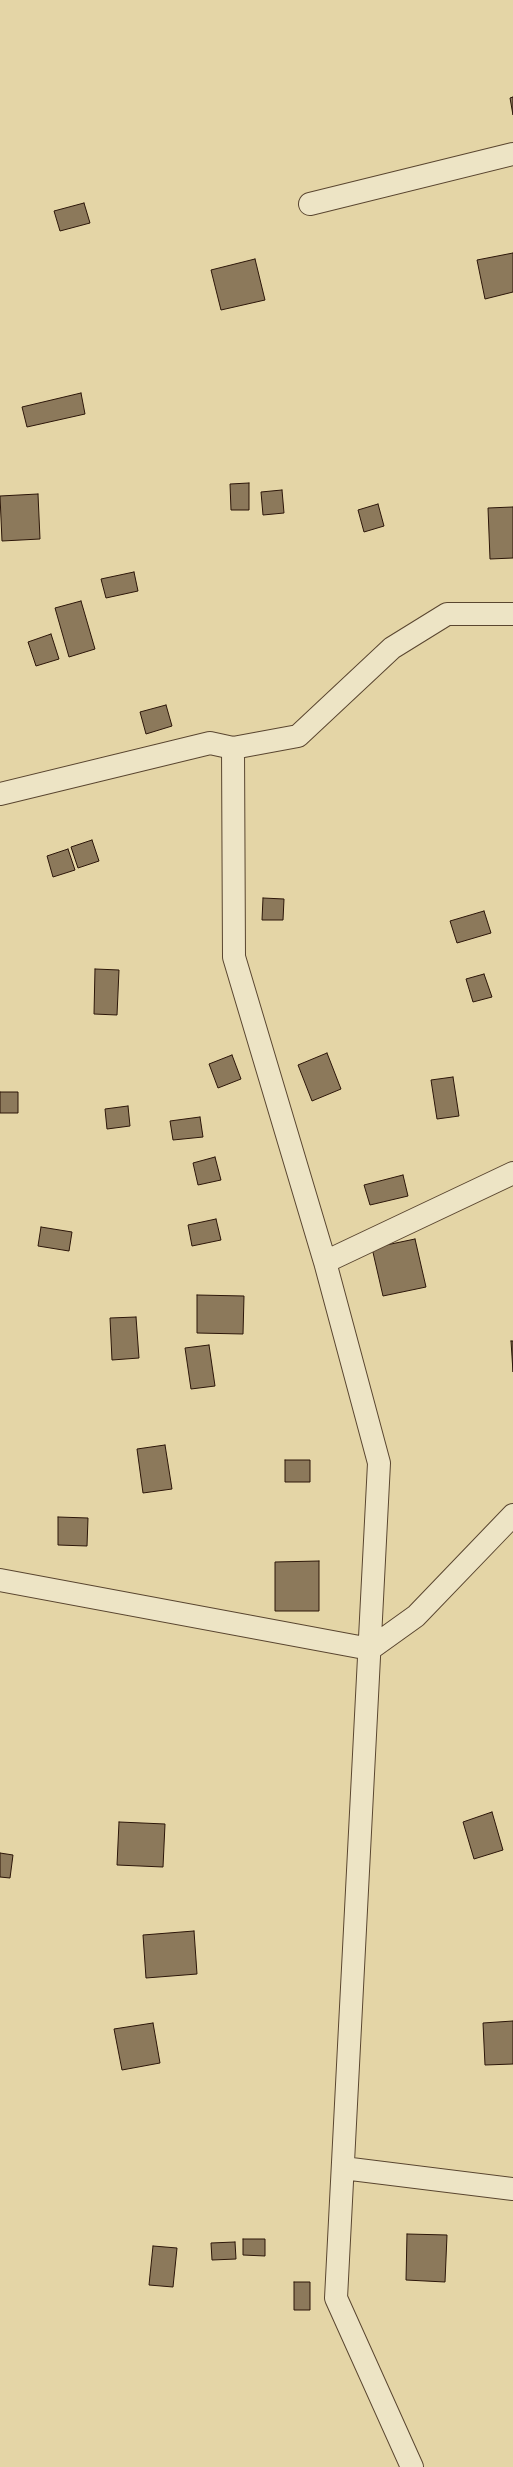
<!DOCTYPE html>
<html>
<head>
<meta charset="utf-8">
<style>
  body { margin:0 }
  canvas { display:block; background:#e4d5a6 }
</style>
</head>
<body>
<canvas width="513" height="2467"></canvas>
<script>
const g = document.querySelector('canvas').getContext('2d');
g.lineJoin = 'round';
function fill(path, color) { g.fillStyle = color; g.fill(path, 'evenodd'); }
const toPath = rows => new Path2D(rows.map(r => 'M' + r).join(''));
function trace(path, color, width, dash) { g.strokeStyle = color; g.lineWidth = width; g.lineCap = dash ? 'butt' : 'round'; g.setLineDash(dash || []); g.stroke(path); }
const building = toPath([
  [513,97,513,115,510,98,513,97],
  [84,203,90,223,60,231,54,211,84,203],
  [513,253,513,292,485,299,477,260,513,253],
  [255,259,265,300,221,310,211,270,255,259],
  [81,393,85,414,27,427,22,407,81,393],
  [249,483,249,510,231,510,230,484,249,483],
  [282,490,284,513,263,515,261,492,282,490],
  [38,494,40,539,2,541,0,496,38,494],
  [378,504,384,526,364,532,358,510,378,504],
  [513,507,513,558,490,559,488,508,513,507],
  [134,572,138,591,106,598,101,579,134,572],
  [81,601,95,649,69,657,55,608,81,601],
  [51,634,59,659,36,666,28,642,51,634],
  [166,705,172,726,146,734,140,712,166,705],
  [92,840,99,861,78,868,71,847,92,840],
  [68,849,75,870,53,877,47,856,68,849],
  [263,898,284,899,283,920,262,920,263,898],
  [484,911,491,933,457,943,450,921,484,911],
  [95,969,119,970,117,1015,94,1014,95,969],
  [484,974,492,997,473,1002,466,979,484,974],
  [327,1053,341,1089,312,1101,298,1065,327,1053],
  [232,1055,241,1079,218,1088,209,1064,232,1055],
  [453,1077,459,1116,437,1119,431,1080,453,1077],
  [0,1092,18,1092,18,1113,0,1113,0,1092],
  [128,1106,130,1126,107,1129,105,1109,128,1106],
  [200,1117,203,1137,173,1140,170,1121,200,1117],
  [215,1157,221,1180,198,1185,193,1163,215,1157],
  [403,1175,408,1196,370,1205,364,1185,403,1175],
  [216,1219,221,1240,192,1246,188,1225,216,1219],
  [41,1227,72,1232,69,1251,38,1246,41,1227],
  [415,1239,426,1287,383,1296,372,1248,415,1239],
  [197,1295,244,1296,243,1334,197,1333,197,1295],
  [136,1317,139,1358,112,1360,110,1318,136,1317],
  [511,1341,513,1341,513,1372,511,1341],
  [209,1345,215,1386,191,1389,185,1348,209,1345],
  [165,1445,172,1489,143,1493,137,1449,165,1445],
  [285,1460,310,1460,310,1482,285,1482,285,1460],
  [58,1517,88,1518,87,1546,58,1545,58,1517],
  [319,1561,319,1611,275,1611,275,1562,319,1561],
  [492,1812,503,1850,474,1859,463,1822,492,1812],
  [119,1822,165,1824,163,1867,117,1865,119,1822],
  [0,1853,13,1855,10,1878,0,1877,0,1853],
  [194,1931,197,1974,146,1978,143,1935,194,1931],
  [513,2021,513,2064,485,2065,483,2023,513,2021],
  [153,2023,160,2063,122,2070,114,2029,153,2023],
  [407,2234,447,2235,445,2282,406,2280,407,2234],
  [243,2239,265,2239,265,2256,243,2255,243,2239],
  [235,2242,236,2259,212,2260,211,2243,235,2242],
  [153,2246,177,2248,173,2287,149,2285,153,2246],
  [294,2282,310,2282,310,2310,294,2310,294,2282]
]);
fill(building, '#8c795b');
trace(building, '#2c1609', 1);
const street = toPath([
  [310,204,513,154],
  [233,748,234,957,325,1262,379,1463,336,2298,412,2467],
  [0,794,210,743,233,748,298,736,392,648,447,614,513,614],
  [325,1262,513,1173],
  [0,1580,370,1649,416,1616,513,1515],
  [343,2168,513,2189]
]);
trace(street, '#5a4630', 24);
trace(street, '#ede4c5', 22);
</script>
</body>
</html>
